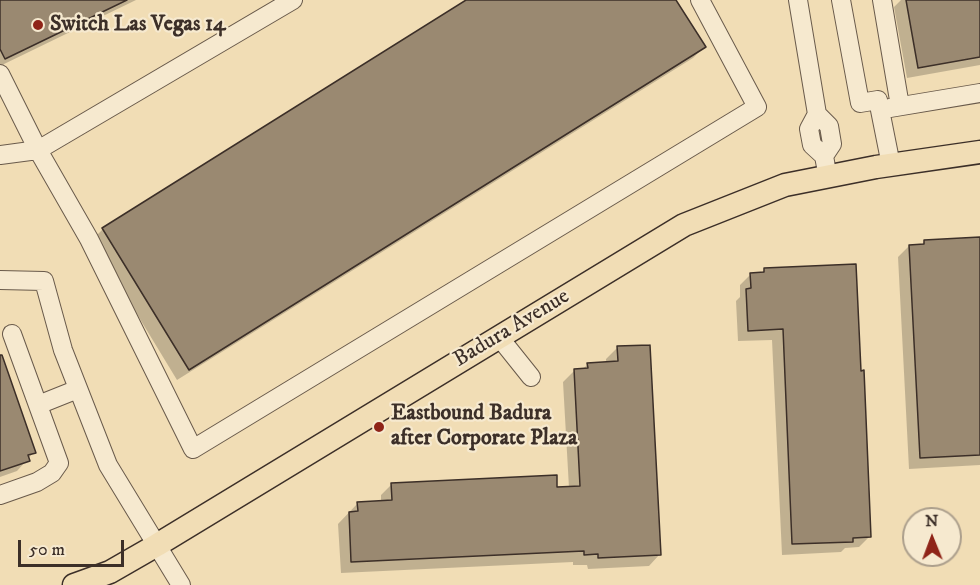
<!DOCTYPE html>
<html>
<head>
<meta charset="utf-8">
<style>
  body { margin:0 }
  #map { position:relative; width:980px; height:585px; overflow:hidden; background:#f1ddb5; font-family:"IM FELL DW Pica",serif }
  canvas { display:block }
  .north { position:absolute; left:902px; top:507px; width:60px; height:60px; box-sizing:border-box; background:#f6e9cf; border:2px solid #ac9f8c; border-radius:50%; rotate:359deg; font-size:16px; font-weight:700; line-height:24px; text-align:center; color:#3c2f28 }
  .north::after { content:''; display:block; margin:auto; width:21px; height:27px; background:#8f2418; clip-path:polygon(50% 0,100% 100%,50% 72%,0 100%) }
  .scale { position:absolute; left:18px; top:540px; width:106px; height:27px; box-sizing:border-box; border:3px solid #3c2f28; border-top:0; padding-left:8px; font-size:18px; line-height:21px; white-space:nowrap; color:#3c2f28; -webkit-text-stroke:4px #f6e9cf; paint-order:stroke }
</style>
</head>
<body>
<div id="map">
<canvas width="980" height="585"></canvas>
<div class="north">N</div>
<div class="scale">50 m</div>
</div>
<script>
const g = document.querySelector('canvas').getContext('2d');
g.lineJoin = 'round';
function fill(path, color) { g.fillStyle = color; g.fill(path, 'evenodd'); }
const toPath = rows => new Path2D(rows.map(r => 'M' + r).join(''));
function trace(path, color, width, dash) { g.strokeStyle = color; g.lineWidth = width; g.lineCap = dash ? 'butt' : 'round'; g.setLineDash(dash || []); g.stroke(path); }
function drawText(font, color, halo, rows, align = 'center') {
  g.font = font + ' "IM FELL DW Pica",serif'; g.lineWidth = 4.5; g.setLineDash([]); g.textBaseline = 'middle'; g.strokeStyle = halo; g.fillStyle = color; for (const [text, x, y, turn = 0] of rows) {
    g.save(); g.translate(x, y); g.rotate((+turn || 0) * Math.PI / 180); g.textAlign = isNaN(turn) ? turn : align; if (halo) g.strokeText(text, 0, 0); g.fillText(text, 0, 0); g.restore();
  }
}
fill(toPath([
  [0,0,136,0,0,66],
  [469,0,674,0,704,47,693,58,177,380,92,240,103,229],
  [901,0,980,0,980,65,907,78,894,7],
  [980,238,980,465,909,469,898,257,909,246,920,246,925,241],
  [765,269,870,536,859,547,845,548,841,552,782,555,772,340,738,341,736,301,740,297,740,285,751,274,760,274],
  [617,348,660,554,649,566,588,569,587,565,573,565,573,562,341,573,338,524,358,503,381,502,381,495,392,484,556,489,569,488,563,382,575,370,582,370,588,364,606,363,606,359],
  [0,355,34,452,17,471,0,477]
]), '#0003');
const building = toPath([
  [0,0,127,0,5,59,0,49,0,0],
  [466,0,676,0,706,47,189,370,102,228,466,0],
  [906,0,980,0,980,57,918,68,906,0],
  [980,237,980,455,920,458,909,245,924,244,924,240,980,237],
  [856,264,861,371,864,370,871,537,853,538,853,542,792,544,783,329,748,331,746,289,751,288,750,273,764,272,764,268,856,264],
  [650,345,661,555,598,558,598,554,584,555,584,551,351,562,349,512,358,511,357,502,392,500,391,483,557,475,557,487,580,486,574,369,588,368,587,363,618,361,617,346,650,345],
  [0,355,2,355,36,453,28,455,30,461,0,471,0,355]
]);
fill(building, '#9a8971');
trace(building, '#3c2f28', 1.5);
const minor = toPath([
  [798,0,817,114,829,126,832,144,824,156],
  [841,0,860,103,878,100,891,165],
  [882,0,900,106],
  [0,74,38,150,89,239,193,449,757,107,700,0],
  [890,108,980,93],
  [817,114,809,129,812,145,824,156,826,167],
  [0,155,38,150,293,0],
  [0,280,44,281,63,350,108,465,181,585],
  [499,337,531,377],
  [38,405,78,389],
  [0,495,37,482,52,473,59,463,12,334]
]);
const major = toPath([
  [74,585,110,572,157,545,684,225,785,185,876,167,980,152]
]);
trace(minor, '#695a4b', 20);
trace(major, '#3c2f28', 25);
trace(minor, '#f6e9cf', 18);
trace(major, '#f1ddb5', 22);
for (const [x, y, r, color] of [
  [38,25,6,"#8f2418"],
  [379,427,6,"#8f2418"]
]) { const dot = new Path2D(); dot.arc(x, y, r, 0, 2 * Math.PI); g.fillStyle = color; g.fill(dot); trace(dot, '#f6e9cf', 2); }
drawText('bold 22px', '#3c2f28', '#f6e9cf', [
  ["Switch Las Vegas 14",50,25],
  ["Eastbound Badura",391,414],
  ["after Corporate Plaza",391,439]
], 'left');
drawText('22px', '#3c2f28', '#f6e9cf', [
  ["Badura Avenue",512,329,-31]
]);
</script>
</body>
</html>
